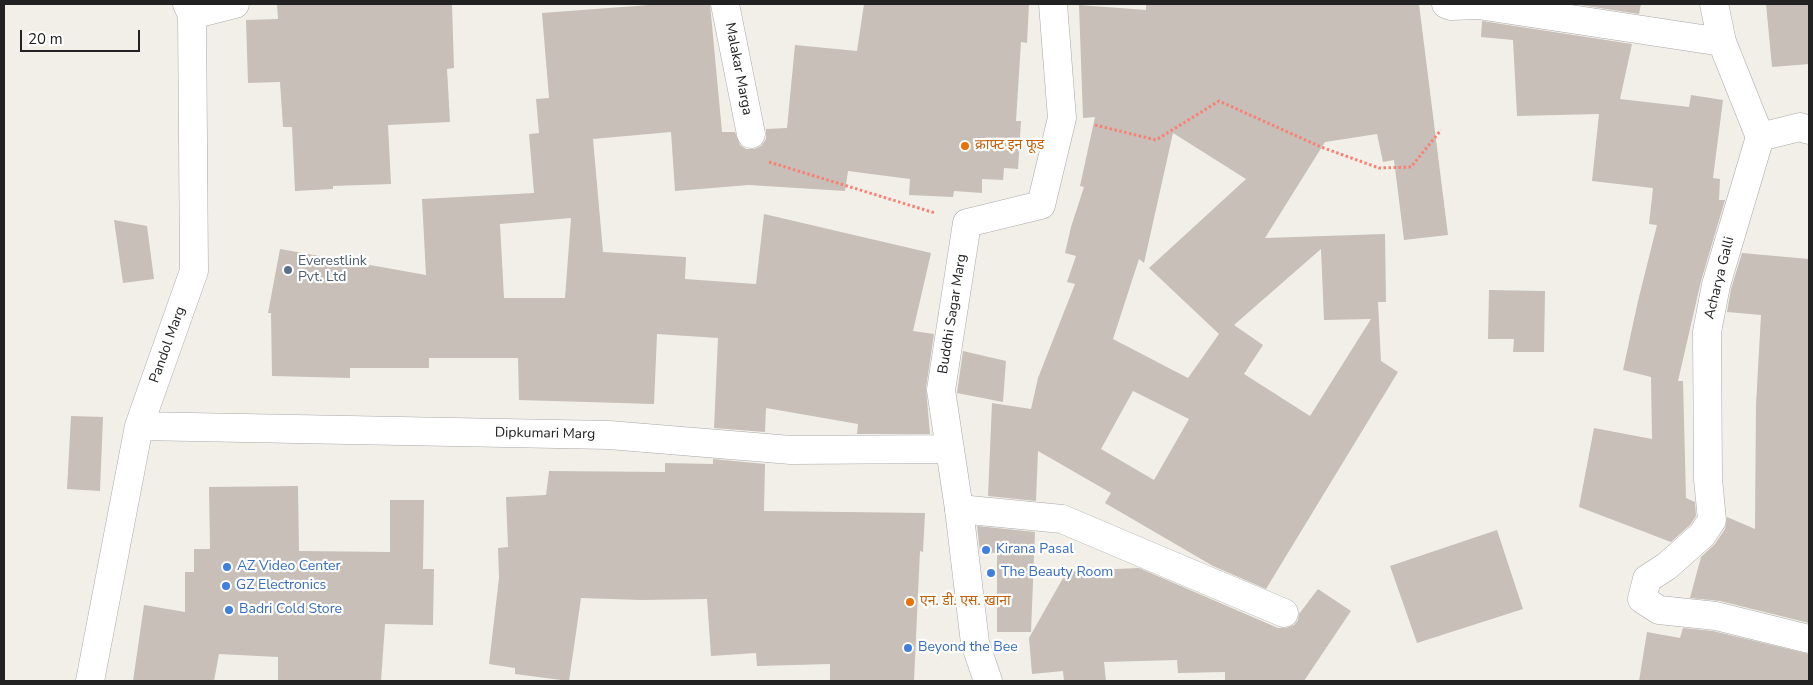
<!DOCTYPE html>
<html>
<head>
<meta charset="utf-8">
<style>
  body { margin:0 }
  #map { position:relative; width:1813px; height:685px; overflow:hidden; background:#f2efe9; font-family:"Nunito Sans",sans-serif }
  canvas { display:block }
  .frame { position:absolute; inset:0; border:5px solid #222; pointer-events:none }
  .scale { position:absolute; left:20px; top:30px; width:120px; height:22px; box-sizing:border-box; border:2px solid #222; border-top:0; padding-left:6px; font-size:15px; line-height:18px; white-space:nowrap; color:#222; -webkit-text-stroke:4px #fff; paint-order:stroke }
</style>
</head>
<body>
<div id="map">
<canvas width="1813" height="685"></canvas>
<div class="frame"></div>
<div class="scale">20 m</div>
</div>
<script>
const g = document.querySelector('canvas').getContext('2d');
g.lineJoin = 'round';
function fill(path, color) { g.fillStyle = color; g.fill(path, 'evenodd'); }
const toPath = rows => new Path2D(rows.map(r => 'M' + r).join(''));
function trace(path, color, width, dash) { g.strokeStyle = color; g.lineWidth = width; g.lineCap = dash ? 'butt' : 'round'; g.setLineDash(dash || []); g.stroke(path); }
function drawText(font, color, halo, rows, align = 'center') {
  g.font = font + ' "Nunito Sans","Noto Sans Devanagari",sans-serif'; g.lineWidth = 4.5; g.setLineDash([]); g.textBaseline = 'middle'; g.strokeStyle = halo; g.fillStyle = color; for (const [text, x, y, turn = 0] of rows) {
    g.save(); g.translate(x, y); g.rotate((+turn || 0) * Math.PI / 180); g.textAlign = isNaN(turn) ? turn : align; if (halo) g.strokeText(text, 0, 0); g.fillText(text, 0, 0); g.restore();
  }
}
fill(toPath([
  [277,4,351,4,351,5,452,4,454,68,447,69,450,122,388,125,391,184,333,186,333,189,295,191,292,127,283,127,280,82,248,83,246,20,278,19],
  [662,4,710,4,722,132,735,132,740,145,746,149,754,149,761,146,766,139,766,129,787,128,795,45,857,51,864,4,1029,4,1027,43,1021,42,1016,121,1021,121,1018,169,1004,168,1003,180,982,179,982,193,954,191,953,197,909,195,910,179,848,171,845,191,749,185,675,191,671,132,593,139,603,252,686,257,685,279,756,284,764,214,931,253,913,331,934,334,926,388,930,434,857,434,858,424,766,408,765,432,714,428,718,338,657,334,654,404,519,400,518,358,429,358,429,368,350,368,350,378,272,376,271,313,268,313,280,249,426,275,422,199,534,193,529,134,539,133,536,99,549,98,542,13],
  [571,218,565,298,504,298,500,224],
  [1146,4,1419,4,1448,235,1404,240,1394,160,1383,162,1377,134,1325,142,1265,238,1385,234,1386,302,1378,302,1381,361,1398,372,1266,589,1213,566,1105,503,1111,493,1038,451,1036,501,988,496,992,403,1031,409,1038,378,1075,284,1067,282,1076,256,1065,253,1071,227,1084,187,1080,186,1095,117,1083,118,1079,5,1146,10],
  [1173,133,1246,179,1149,268,1219,334,1188,378,1113,339,1139,259,1144,263],
  [1321,249,1324,320,1371,319,1310,416,1244,374,1263,345,1234,325],
  [1133,391,1189,419,1154,480,1101,449],
  [1574,4,1641,4,1639,14],
  [1766,4,1809,4,1809,64,1772,67],
  [1482,21,1632,44,1620,99,1689,107,1691,95,1723,100,1713,178,1720,179,1719,200,1725,200,1701,281,1678,381,1683,381,1686,498,1695,502,1696,516,1690,525,1671,542,1579,507,1594,428,1652,439,1651,377,1623,370,1638,301,1657,225,1649,224,1653,188,1592,181,1599,114,1517,116,1513,40,1481,37],
  [114,220,147,226,154,279,123,283],
  [1742,253,1809,259,1809,623,1720,601,1690,598,1701,557,1715,544,1725,529,1727,517,1755,529,1756,405,1761,315,1727,312,1731,289],
  [1489,290,1545,291,1544,352,1513,352,1514,339,1488,339],
  [963,351,1006,361,1003,402,957,393],
  [71,416,103,417,100,491,67,489],
  [713,459,765,464,764,511,925,513,923,552,920,551,914,681,830,681,830,664,757,666,756,653,711,656,707,599,641,600,581,598,569,681,515,674,515,668,489,664,499,578,498,548,508,547,506,497,546,495,549,471,665,472,665,463,713,464],
  [298,486,299,551,390,552,390,500,424,500,423,569,434,569,433,625,385,624,381,681,278,681,278,657,219,654,214,681,133,681,144,605,185,612,185,572,194,572,194,549,210,549,209,487],
  [977,526,1035,532,1031,632,997,632,997,553,980,552],
  [1497,530,1523,609,1417,643,1390,566],
  [1139,568,1278,628,1286,628,1294,625,1298,620,1299,614,1318,589,1351,611,1304,681,1225,681,1225,672,1178,673,1177,660,1104,662,1106,681,1064,681,1063,671,1032,674,1029,638,1067,571],
  [1683,628,1713,631,1809,654,1809,681,1639,681,1647,632,1680,638]
]), '#c7bfb8');
const minor = toPath([
  [725,4,751,134],
  [1446,4,1451,6,1478,5,1722,42,1760,137,1716,285,1707,332,1708,479,1712,520,1702,535,1667,566,1647,579,1642,599,1659,610,1716,616,1809,639],
  [1714,4,1722,42],
  [192,15,235,4],
  [1760,137,1800,127,1809,130],
  [959,509,1062,519,1284,613]
]);
const tertiary = toPath([
  [139,426,609,435,791,450,950,449],
  [90,681,139,426,194,271,192,15,187,4],
  [988,681,975,643,959,509,941,390,967,223,1041,205,1062,118,1053,4]
]);
trace(minor, '#a9a9a9', 29);
trace(tertiary, '#a9a9a9', 29);
trace(toPath([
  [1095,125,1156,140,1219,101,1321,147,1379,168,1411,167,1441,130],
  [769,162,935,213]
]), '#fa8072', 3, [2.5, 2.5]);
trace(minor, '#fff', 28);
trace(tertiary, '#fff', 28);
for (const [x, y, r, color] of [
  [965,146,5,"#e8710a"],
  [288,270,5,"#5c6f8a"],
  [986,550,5,"#3f7fe0"],
  [227,567,5,"#3f7fe0"],
  [991,573,5,"#3f7fe0"],
  [226,586,5,"#3f7fe0"],
  [910,602,5,"#e8710a"],
  [229,610,5,"#3f7fe0"],
  [908,648,5,"#3f7fe0"]
]) { const dot = new Path2D(); dot.arc(x, y, r, 0, 2 * Math.PI); g.fillStyle = color; g.fill(dot); trace(dot, '#fff', 2); }
drawText('14px', '#222', '#fff', [
  ["Malakar Marga",738,69,79],
  ["Acharya Galli",1720,278,-76],
  ["Buddhi Sagar Marg",953,314,-81],
  ["Pandol Marg",168,345,-70],
  ["Dipkumari Marg",545,434,1]
]);
drawText('14px', '#c56008', '#fff', [
  ["क्राफ्ट इन फूड",975,146],
  ["एन. डी. एस. खाना",920,602]
], 'left');
drawText('14px', '#4e5e75', '#fff', [
  ["Everestlink",298,262],
  ["Pvt. Ltd",298,278]
], 'left');
drawText('14px', '#366cbe', '#fff', [
  ["Kirana Pasal",996,550],
  ["AZ Video Center",237,567],
  ["The Beauty Room",1001,573],
  ["GZ Electronics",236,586],
  ["Badri Cold Store",239,610],
  ["Beyond the Bee",918,648]
], 'left');
</script>
</body>
</html>
